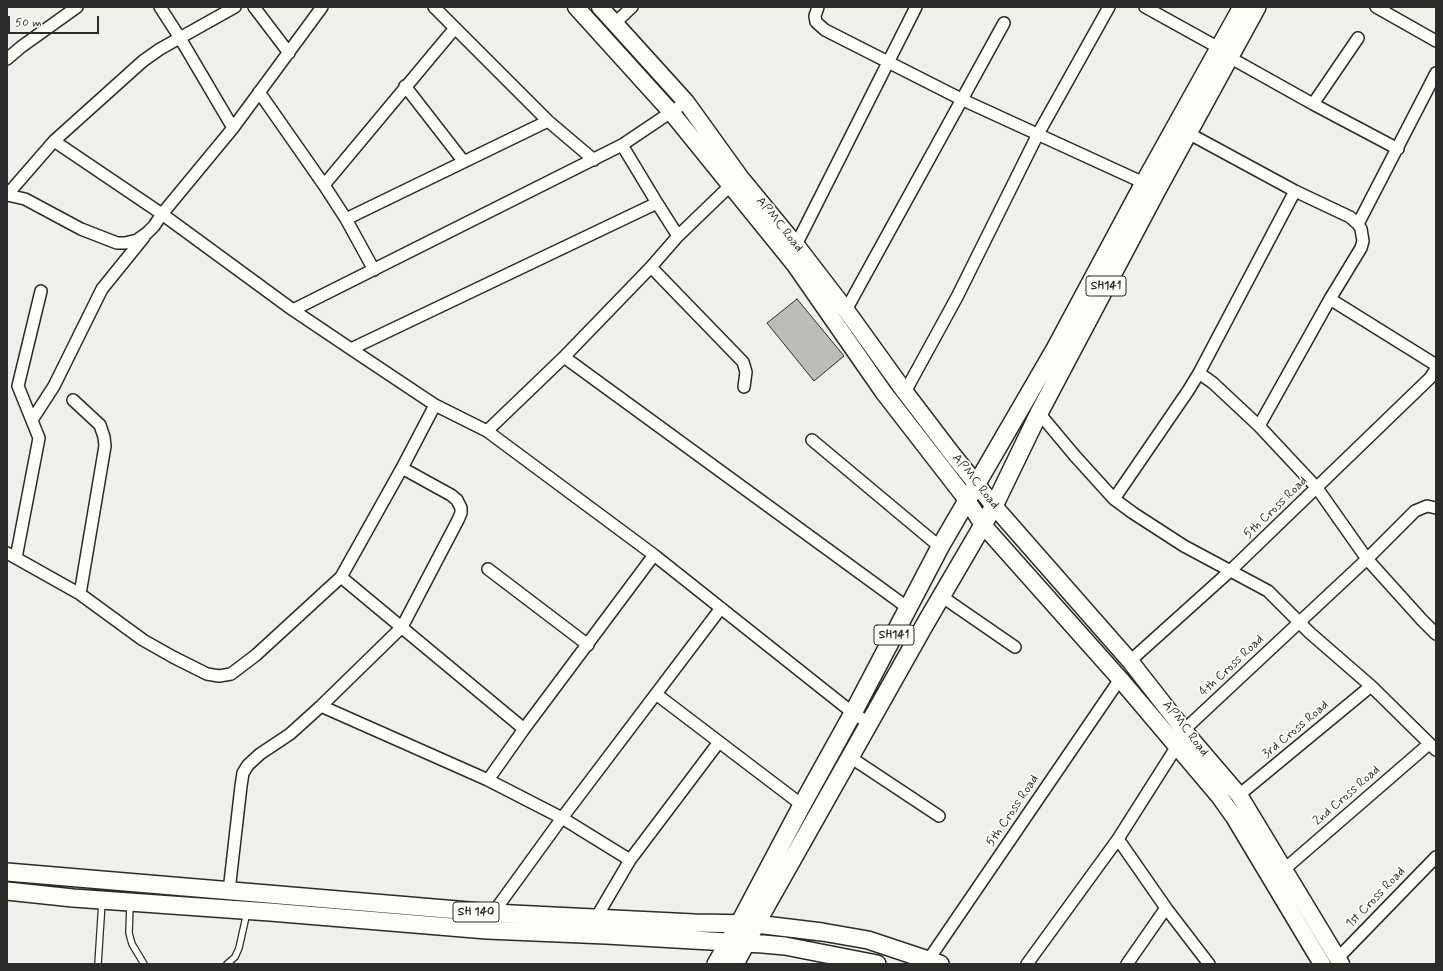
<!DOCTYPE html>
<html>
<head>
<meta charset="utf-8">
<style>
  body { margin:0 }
  #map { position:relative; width:1443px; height:971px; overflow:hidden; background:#f0efeb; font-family:Mynerve,sans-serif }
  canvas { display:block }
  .frame { position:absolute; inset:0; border:8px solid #2b2b2b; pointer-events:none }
  .scale { position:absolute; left:8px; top:16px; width:91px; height:18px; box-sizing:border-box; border:2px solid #2b2b2b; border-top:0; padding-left:5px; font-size:12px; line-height:14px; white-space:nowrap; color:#2b2b2b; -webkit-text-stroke:3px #fdfcf7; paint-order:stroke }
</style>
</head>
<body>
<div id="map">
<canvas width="1443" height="971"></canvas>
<div class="frame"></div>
<div class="scale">50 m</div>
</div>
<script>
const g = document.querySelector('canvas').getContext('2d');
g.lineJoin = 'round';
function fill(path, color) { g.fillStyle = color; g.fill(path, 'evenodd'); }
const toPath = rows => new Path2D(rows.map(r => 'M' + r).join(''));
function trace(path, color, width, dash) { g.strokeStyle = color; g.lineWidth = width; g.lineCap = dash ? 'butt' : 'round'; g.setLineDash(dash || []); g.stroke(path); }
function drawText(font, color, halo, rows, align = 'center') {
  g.font = font + ' Mynerve,sans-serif'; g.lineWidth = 3.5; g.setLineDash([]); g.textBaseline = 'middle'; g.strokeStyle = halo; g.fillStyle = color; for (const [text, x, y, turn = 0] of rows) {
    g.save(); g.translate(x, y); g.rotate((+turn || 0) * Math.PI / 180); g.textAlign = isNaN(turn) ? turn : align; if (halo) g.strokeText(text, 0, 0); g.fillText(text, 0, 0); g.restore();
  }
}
const building = toPath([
  [797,299,844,356,814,381,767,323,797,299]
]);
fill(building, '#bdbcb8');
trace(building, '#2b2b2b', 1);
const lane = toPath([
  [130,905,129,933,132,944,144,964],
  [98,964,102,902],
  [227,964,235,957,239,948,247,912]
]);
const street = toPath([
  [160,7,180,38,233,128],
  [254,7,289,53],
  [434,7,548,121,594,160],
  [818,7,815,16,816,22,825,30,963,100,1144,183],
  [1145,7,1219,48,1229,57,1313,104,1398,149],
  [1376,7,1436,41],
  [615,23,632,7],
  [7,59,21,47,77,7],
  [405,86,464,162],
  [259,92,324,185,346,219,374,270],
  [1313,104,1358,38],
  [54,141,162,214,293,310,351,349,435,405,487,431,654,555,853,713,869,723],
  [622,145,657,203],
  [324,185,455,28],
  [7,195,25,199,81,229,117,243,125,243,137,240,147,233,154,226,162,214,233,128,322,7],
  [7,195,54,141,143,61,160,49,235,7],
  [346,219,548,121],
  [1358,224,1436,73],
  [796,245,916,7],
  [651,267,743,362,746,372,744,387],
  [1330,299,1436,365],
  [293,310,622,145,686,102],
  [846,310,1004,23],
  [351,349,657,203,678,236,735,181],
  [564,357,908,608],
  [1199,373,1295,191],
  [905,392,957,297,1038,134,1109,7],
  [73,400,100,425,104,437,105,446,80,594],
  [1039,413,1075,456,1114,499,1188,391,1199,373,1213,383,1259,426,1330,299,1361,248,1363,241,1361,229,1358,224,1350,217,1295,191,1188,133],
  [32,420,54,386,102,289,144,237],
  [1259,426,1317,488,1367,559,1422,620,1436,634],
  [487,431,564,357,651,267,678,236],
  [812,440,940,547],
  [1114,499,1133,513,1184,546,1268,591,1310,633,1371,686,1436,750],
  [7,553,80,594,143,640,173,657,207,674,219,676,231,674,256,655,341,577,402,468,435,405],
  [16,558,39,438,18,386,41,291],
  [488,569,588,645],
  [341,577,524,729],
  [941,596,1015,647],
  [1130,661,1230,571,1430,378,1436,369],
  [656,694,802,805],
  [321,706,488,780,562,818,630,860],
  [1184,730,1367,559,1415,511,1427,506,1436,508],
  [850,757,939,816],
  [488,780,524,729,654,555],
  [1239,795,1371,686],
  [1118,839,1166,908,1209,964],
  [1280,873,1429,744],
  [229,891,241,786,243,773,248,765,260,754,290,734,321,706,402,627,458,520,461,513,461,508,457,500,451,495,402,468],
  [493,913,562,818,721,608],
  [596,918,630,860,719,742],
  [929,959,1120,679],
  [1337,959,1436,857],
  [1027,964,1118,839,1177,746],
  [1127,964,1166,908]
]);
const secondary = toPath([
  [576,7,671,112,795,265,884,393,967,500,983,525,1120,679,1219,796,1234,817,1322,964],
  [600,7,686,102,740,177,796,245,846,310,905,392,953,455,994,506,1130,661,1191,739,1239,795,1341,964]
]);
const primary = toPath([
  [7,872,493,913,694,923,756,924,822,932,868,940,940,964],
  [7,891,73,898,270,912,487,930,606,935,763,944,785,946,877,964],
  [716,964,739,924,802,805,853,713,940,547,1055,349,1144,183,1242,7],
  [735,964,756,924,924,626,994,506,1039,413,1157,190,1257,7]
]);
trace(lane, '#2b2b2b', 8);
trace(street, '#2b2b2b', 14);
trace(secondary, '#2b2b2b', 19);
trace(primary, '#2b2b2b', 20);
trace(lane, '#fdfcf7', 5.5);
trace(street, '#fdfcf7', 11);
trace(secondary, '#fdfcf7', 16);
trace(primary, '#fdfcf7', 17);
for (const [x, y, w] of [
  [1106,286,40],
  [894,635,40],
  [476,912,46]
]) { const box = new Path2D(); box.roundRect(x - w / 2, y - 10, w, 20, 3); g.fillStyle = '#fdfcf7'; g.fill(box); trace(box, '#2b2b2b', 1); }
drawText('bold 12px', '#2b2b2b', null, [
  ["SH141",1106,286],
  ["SH141",894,635],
  ["SH 140",476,912]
]);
drawText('13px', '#2b2b2b', '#fdfcf7', [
  ["APMC Road",779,225,51],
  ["APMC Road",975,482,51],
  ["5th Cross Road",1276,508,-44],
  ["4th Cross Road",1232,666,-43],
  ["APMC Road",1185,729,52],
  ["3rd Cross Road",1296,730,-40],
  ["2nd Cross Road",1347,796,-41],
  ["5th Cross Road",1013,811,-56],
  ["1st Cross Road",1376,898,-46]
]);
</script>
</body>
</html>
